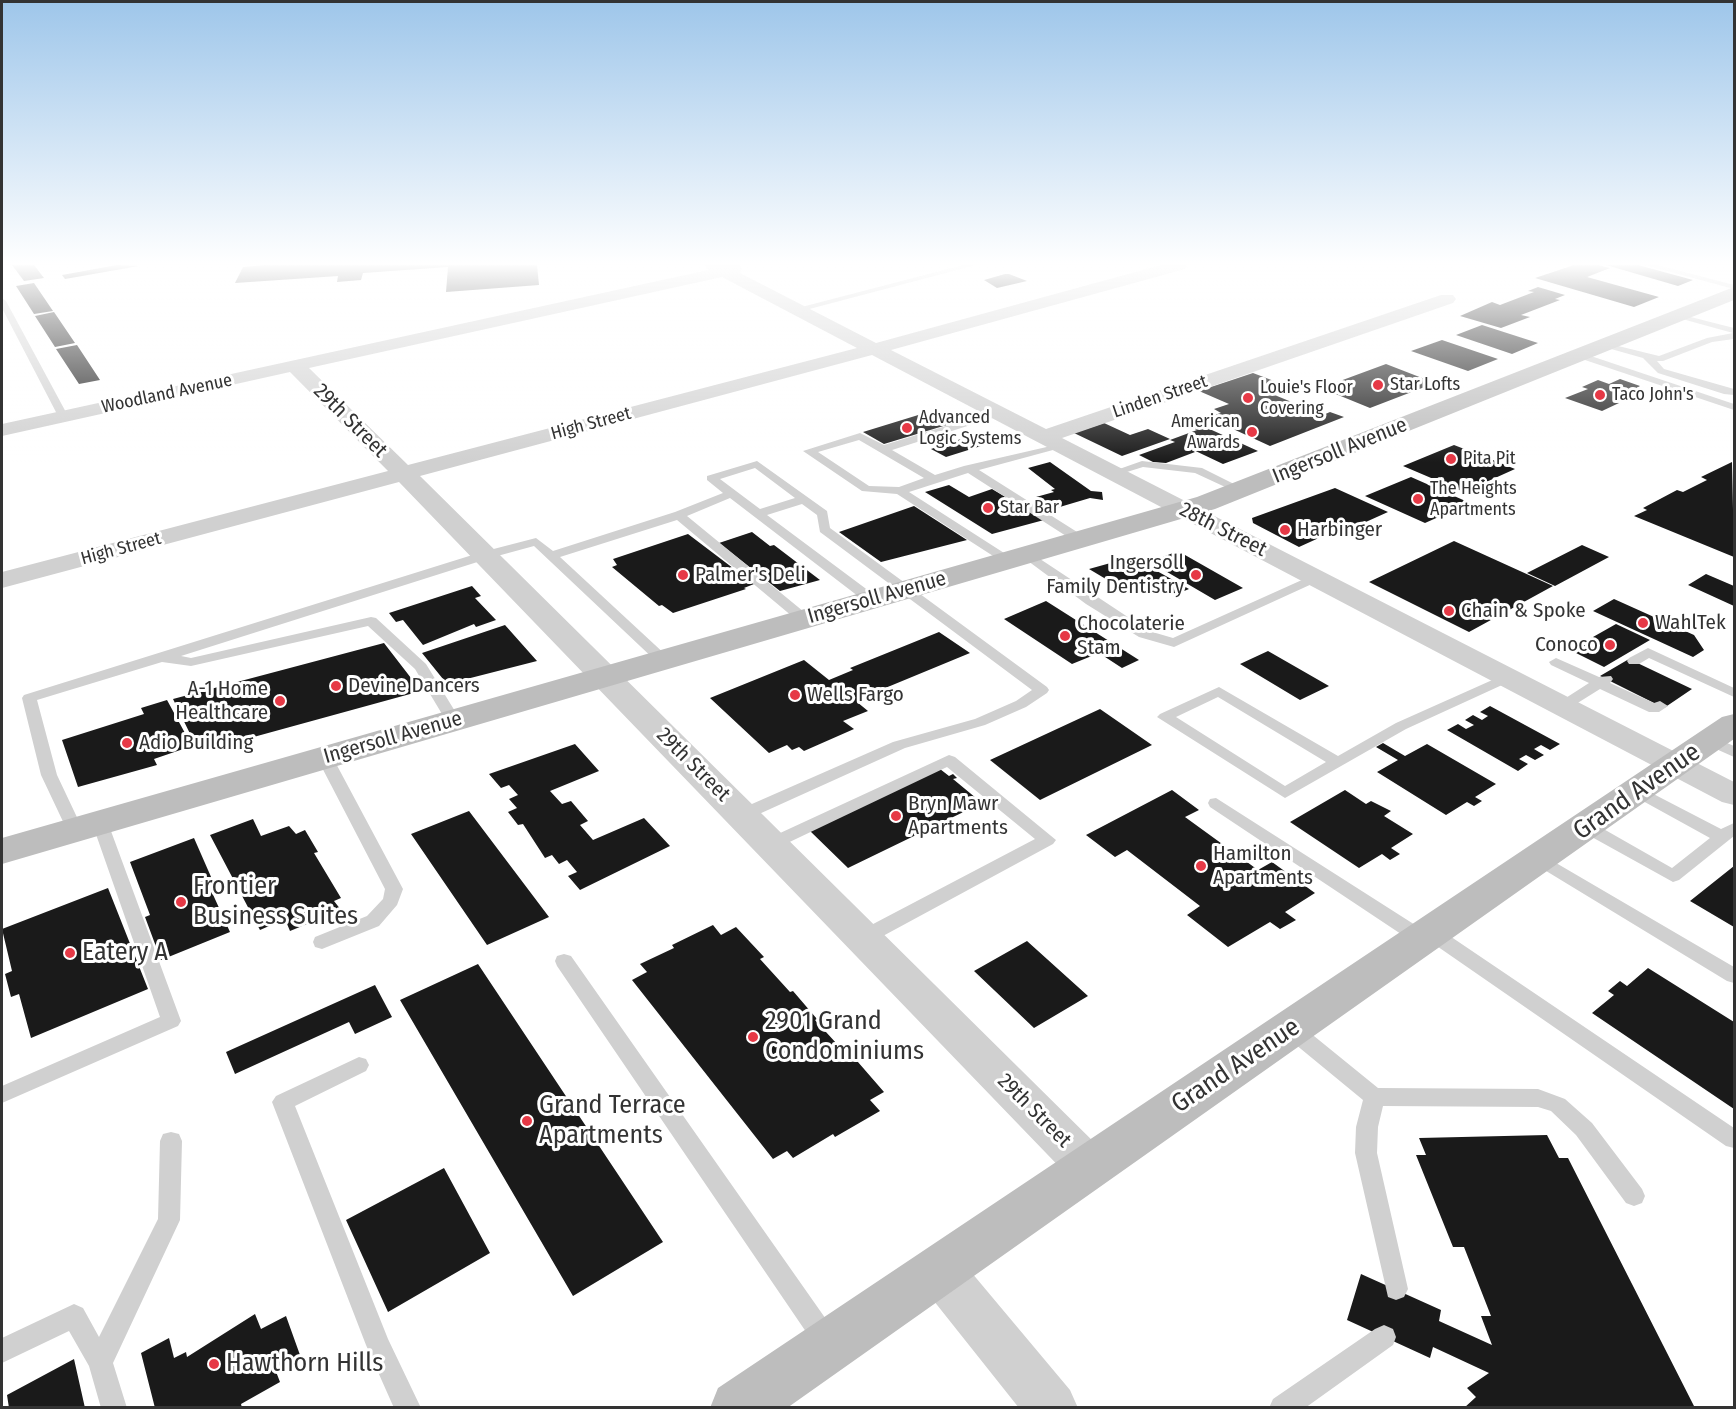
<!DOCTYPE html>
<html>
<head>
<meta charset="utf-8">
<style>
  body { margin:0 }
  #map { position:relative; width:1736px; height:1409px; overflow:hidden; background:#fff; font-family:"Fira Sans Condensed",sans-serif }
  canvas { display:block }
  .frame { position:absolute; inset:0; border:3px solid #333; pointer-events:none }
</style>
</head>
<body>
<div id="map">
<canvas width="1736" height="1409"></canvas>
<div class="frame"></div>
</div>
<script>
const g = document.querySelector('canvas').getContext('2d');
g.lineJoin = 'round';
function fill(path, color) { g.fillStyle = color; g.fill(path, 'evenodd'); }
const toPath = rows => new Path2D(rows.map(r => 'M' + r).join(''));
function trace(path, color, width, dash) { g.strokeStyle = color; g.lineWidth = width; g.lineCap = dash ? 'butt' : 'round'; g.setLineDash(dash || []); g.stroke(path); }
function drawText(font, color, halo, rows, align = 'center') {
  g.font = font + ' "Fira Sans Condensed",sans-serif'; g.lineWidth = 6; g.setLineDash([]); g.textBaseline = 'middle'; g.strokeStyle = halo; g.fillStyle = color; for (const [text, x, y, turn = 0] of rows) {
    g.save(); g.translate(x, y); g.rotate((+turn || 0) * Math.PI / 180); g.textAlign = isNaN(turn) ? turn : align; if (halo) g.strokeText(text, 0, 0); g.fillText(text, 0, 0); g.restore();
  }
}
fill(toPath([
  [12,265,34,265,44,278,24,281],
  [117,265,139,266,65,279,62,275],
  [266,265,537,265,539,285,446,292,448,267,363,273,361,280,337,282,338,276,235,283,243,267],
  [1574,265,1598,265,1610,268,1587,277,1659,297,1634,307,1535,278],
  [1606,265,1638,265,1693,280,1678,286],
  [1005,274,1009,274,1027,281,997,288,984,280],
  [34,283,53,311,34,314,16,286],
  [1538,287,1565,295,1555,299,1560,300,1521,315,1530,317,1501,328,1460,316,1492,302,1500,305,1534,292,1528,291],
  [54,312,75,343,55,347,35,316],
  [1482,325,1538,343,1512,354,1456,335],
  [1442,340,1498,359,1468,371,1411,351],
  [77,345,100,380,79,384,56,349],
  [1386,364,1435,383,1370,408,1321,388],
  [1253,373,1274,381,1259,386,1268,390,1265,391,1323,415,1330,412,1344,417,1270,446,1207,417,1221,413,1214,409,1229,404,1199,391],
  [1620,379,1640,386,1619,398,1622,399,1615,402,1619,403,1602,411,1565,398,1588,389,1582,387,1598,380,1609,384],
  [928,412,950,424,884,444,863,432],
  [1191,421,1192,421,1258,451,1223,464,1185,446,1195,452,1166,463,1153,462,1139,455,1175,442,1170,440,1197,430,1183,424],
  [1104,423,1130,435,1148,429,1170,439,1122,456,1074,433],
  [982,432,997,441,946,457,931,449],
  [1454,445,1493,460,1515,469,1464,492,1403,466],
  [1050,462,1091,491,1102,492,1103,500,1090,498,1053,509,1036,497,1054,492,1051,490,1055,489,1028,468],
  [1732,462,1734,557,1634,516,1647,510,1643,508,1677,490,1683,492,1707,480,1701,477],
  [1411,477,1470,503,1425,523,1365,496],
  [949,485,969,497,992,489,1044,520,992,534,925,492],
  [1335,488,1388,512,1348,530,1343,527,1299,547,1253,523,1252,518],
  [914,506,967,540,881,562,839,532],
  [752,532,770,546,774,545,820,580,780,591,719,543],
  [688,534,754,584,744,588,746,589,673,613,662,605,659,606,612,567,617,565,613,559],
  [1454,541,1553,586,1469,632,1369,582],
  [1582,545,1609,557,1555,586,1527,573],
  [1178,551,1243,588,1215,600,1150,562],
  [1132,557,1189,589,1177,594,1158,589,1153,591,1147,587,1131,594,1089,569],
  [1706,574,1734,586,1734,606,1688,585],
  [472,586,481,596,475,598,496,620,476,627,474,624,423,645,403,620,396,622,389,613],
  [1614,599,1694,635,1704,650,1693,657,1593,611],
  [1046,601,1139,660,1122,668,1099,653,1072,664,1004,619],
  [1616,624,1650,640,1604,667,1570,650],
  [505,625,537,661,447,684,422,653],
  [939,632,970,653,878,691,880,692,857,702,868,711,843,721,854,729,804,751,799,747,792,750,787,745,769,753,710,698,804,660,829,680,853,670,850,668],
  [384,643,421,691,199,752,173,699],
  [1268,651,1329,686,1300,700,1240,664],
  [1629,659,1692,689,1664,708,1600,676],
  [167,700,192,746,154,759,157,765,78,787,62,740,144,714,141,708],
  [1490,706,1560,744,1550,750,1541,745,1534,749,1544,755,1535,760,1526,755,1519,759,1528,764,1518,771,1447,730,1458,724,1466,729,1474,725,1465,720,1473,715,1482,720,1488,716,1480,712],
  [1100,709,1152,745,1040,800,990,760],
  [1383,743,1405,756,1427,744,1496,784,1475,797,1482,801,1474,806,1467,802,1446,815,1377,772,1398,760,1376,747],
  [575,744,599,771,550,791,562,804,571,801,588,821,580,825,593,840,644,818,670,846,580,890,568,876,577,872,567,860,559,864,552,855,545,858,523,824,518,825,508,812,517,808,509,799,518,795,509,785,501,788,489,774],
  [940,769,949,776,953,774,957,778,953,779,982,803,848,868,809,830],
  [1172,790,1199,810,1185,817,1258,870,1272,862,1315,893,1285,912,1296,920,1280,929,1270,922,1228,947,1187,915,1200,906,1127,850,1115,857,1086,835],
  [1345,790,1366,804,1371,801,1391,811,1384,816,1413,834,1391,848,1400,854,1390,860,1382,854,1359,868,1290,822],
  [469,811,549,917,487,945,411,834],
  [253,819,261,836,289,826,296,834,305,830,318,852,314,853,341,898,334,901,341,910,290,931,285,919,260,930,210,835],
  [194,838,215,886,210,888,230,932,161,960,145,917,150,915,130,862],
  [1734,866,1734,927,1690,901],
  [108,888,148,989,31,1038,19,994,11,997,5,974,12,971,2,929],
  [713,925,721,935,736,927,764,957,760,959,790,992,793,991,817,1019,815,1020,848,1056,851,1054,884,1092,870,1100,880,1111,835,1137,833,1134,793,1158,787,1151,773,1159,632,980,647,972,640,964,674,948,672,945],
  [1027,941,1088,996,1034,1028,974,971],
  [478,964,663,1242,573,1296,400,1000],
  [1648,968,1734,1022,1734,1109,1592,1013,1614,995,1608,991,1620,981,1627,986],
  [375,985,392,1017,355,1034,349,1022,235,1074,226,1052],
  [1547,1135,1559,1158,1568,1158,1695,1408,1464,1408,1476,1397,1467,1388,1489,1373,1433,1347,1430,1358,1347,1320,1361,1274,1441,1310,1439,1321,1492,1345,1481,1316,1491,1316,1464,1247,1453,1247,1416,1155,1426,1155,1419,1138],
  [444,1168,490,1253,388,1312,346,1220],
  [255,1314,261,1329,286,1316,300,1355,275,1369,280,1382,241,1404,242,1408,155,1408,141,1353,169,1338,174,1358,186,1352,187,1357],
  [74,1359,85,1408,9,1408,7,1395]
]), '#1a1a1a');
fill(toPath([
  [963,265,976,265,798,312,794,309,963,265],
  [1645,265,1658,265,1734,285,1734,289,1645,265],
  [2,298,6,301,68,416,67,418,58,416,2,308,2,298],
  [1675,313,1734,328,1734,339,1712,342,1663,361,1657,361,1664,369,1734,389,1734,395,1724,394,1658,373,1643,358,1597,345,1602,342,1659,356,1707,338,1733,333,1675,317,1675,313],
  [1576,353,1582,353,1734,404,1734,410,1576,357,1576,353],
  [998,410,1002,411,1002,415,892,450,935,475,964,466,1064,443,1064,447,979,470,1085,537,1085,543,1077,543,968,473,909,492,1015,560,1009,564,1004,563,897,494,862,491,803,451,860,433,884,445,998,410],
  [859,440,924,478,899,487,869,486,818,452,859,440],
  [757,461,827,511,830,528,1047,687,1049,690,1047,693,1026,707,985,725,905,748,748,819,736,819,734,815,736,811,893,742,975,719,1016,701,1032,690,820,532,817,515,802,504,767,515,877,597,879,600,877,603,867,603,730,498,687,516,809,616,811,619,809,622,799,622,677,520,560,557,668,657,670,660,663,664,658,663,534,546,490,558,181,656,191,658,371,617,376,618,426,664,461,721,458,724,448,724,415,669,368,626,191,666,162,662,37,700,57,775,83,830,81,834,75,836,69,834,67,830,41,775,22,698,24,695,482,552,536,538,553,551,675,512,723,493,707,480,707,476,757,461],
  [755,468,795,498,760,509,720,479,755,468],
  [1142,461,1202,468,1246,490,1240,494,1236,492,1195,473,1143,467,1114,476,1108,473,1142,461],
  [1028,551,1149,631,1173,638,1313,575,1318,574,1325,578,1174,647,1139,637,1086,604,1024,558,1024,552,1028,551],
  [1648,648,1734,688,1734,697,1649,658,1639,664,1629,664,1627,661,1629,658,1648,648],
  [1556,658,1599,677,1611,676,1613,679,1610,683,1654,703,1660,701,1668,706,1659,712,1649,712,1600,689,1568,709,1558,709,1555,706,1558,703,1589,683,1551,665,1549,662,1556,658],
  [1508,673,1513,674,1515,677,1513,680,1406,729,1285,798,1157,717,1160,714,1219,687,1338,756,1396,723,1508,673],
  [1218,697,1326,762,1285,786,1176,717,1218,697],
  [1711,736,1734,746,1734,757,1705,744,1703,741,1711,736],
  [325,753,333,758,403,889,397,905,379,926,322,949,315,947,313,942,315,937,367,916,383,899,385,889,317,758,325,753],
  [949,755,955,757,1056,840,1053,844,870,943,863,945,856,943,854,938,856,933,1035,839,947,767,777,848,765,848,762,844,765,840,949,755],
  [1638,786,1721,829,1734,823,1734,836,1679,880,1673,882,1581,831,1579,827,1581,823,1593,823,1672,868,1710,838,1632,795,1630,791,1638,786],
  [1216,798,1423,930,1431,926,1438,928,1734,1128,1734,1148,1726,1146,1431,942,1423,946,1416,944,1210,807,1208,803,1210,799,1216,798],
  [100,817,106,819,108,823,181,1021,178,1026,2,1103,2,1086,160,1017,92,823,94,819,100,817],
  [1539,853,1734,967,1734,983,1727,981,1533,863,1530,859,1533,855,1539,853],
  [564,954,571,956,835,1332,838,1340,835,1348,826,1352,817,1348,557,966,555,961,557,956,564,954],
  [1291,1021,1298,1023,1378,1088,1538,1089,1565,1099,1592,1123,1642,1189,1645,1196,1642,1203,1634,1206,1626,1203,1576,1135,1551,1111,1538,1107,1383,1106,1378,1127,1377,1153,1408,1289,1404,1297,1396,1300,1388,1297,1355,1153,1356,1127,1363,1100,1284,1035,1281,1029,1284,1023,1291,1021],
  [359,1057,366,1059,369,1065,366,1071,295,1106,388,1339,421,1408,394,1408,366,1345,272,1102,276,1096,359,1057],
  [171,1132,179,1134,182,1141,180,1220,113,1363,127,1408,101,1408,89,1366,69,1331,2,1363,2,1338,74,1304,83,1308,99,1337,158,1219,160,1141,163,1134,171,1132],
  [1384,1325,1393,1329,1396,1337,1393,1345,1305,1408,1269,1408,1273,1399,1375,1329,1384,1325]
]), '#d0d0d0');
fill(toPath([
  [704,265,740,265,742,269,740,273,876,343,1161,265,1187,265,1185,269,891,350,1046,429,1441,295,1453,295,1456,299,1453,303,1062,438,1734,782,1734,805,1722,802,872,355,420,476,1105,1153,1111,1167,1105,1181,1089,1186,1073,1181,399,482,2,588,2,572,388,471,290,372,2,436,2,424,708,270,704,265],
  [722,277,857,348,408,465,309,368,722,277],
  [939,1248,956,1254,1070,1390,1078,1408,1019,1408,922,1286,915,1270,922,1254,939,1248]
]), '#d0d0d0');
fill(toPath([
  [1734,287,1734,300,1215,509,2,864,2,838,1197,497,1734,287],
  [1734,714,1734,739,787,1408,710,1408,718,1388,1722,717,1734,714]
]), '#bdbdbd');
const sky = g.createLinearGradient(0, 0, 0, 462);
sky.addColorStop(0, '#9ec6ea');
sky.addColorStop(0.57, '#fff');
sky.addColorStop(1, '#ffffff00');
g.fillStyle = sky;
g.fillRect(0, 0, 1736, 462);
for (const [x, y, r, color] of [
  [1378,385,6,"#e63946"],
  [1600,395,6,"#e63946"],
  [1248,398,6,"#e63946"],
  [907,428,6,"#e63946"],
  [1252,432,6,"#e63946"],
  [1451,459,6,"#e63946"],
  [1418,499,6,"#e63946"],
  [988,508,6,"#e63946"],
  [1285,530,6,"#e63946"],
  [683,575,6,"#e63946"],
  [1196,575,6,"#e63946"],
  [1449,611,6,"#e63946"],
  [1643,623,6,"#e63946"],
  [1065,636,6,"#e63946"],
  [1610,645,6,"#e63946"],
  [336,686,6,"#e63946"],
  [795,695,6,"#e63946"],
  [280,701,6,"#e63946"],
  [127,743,6,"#e63946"],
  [896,816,6,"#e63946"],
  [1201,866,6,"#e63946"],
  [181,902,6,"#e63946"],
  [70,953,6,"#e63946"],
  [753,1037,6,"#e63946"],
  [527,1121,6,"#e63946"],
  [214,1364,6,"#e63946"]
]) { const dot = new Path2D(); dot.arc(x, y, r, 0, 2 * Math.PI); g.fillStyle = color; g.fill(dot); trace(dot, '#fff', 2); }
drawText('18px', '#333', '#fff', [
  ["Star Lofts",1390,385],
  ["Louie's Floor",1260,388],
  ["Covering",1260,409],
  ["Taco John's",1612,395],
  ["Advanced",919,418],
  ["Logic Systems",919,439],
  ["American",1240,422,"right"],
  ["Awards",1240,443,"right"],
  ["Pita Pit",1463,459],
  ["The Heights",1430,489],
  ["Apartments",1430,510],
  ["Star Bar",1000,508]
], 'left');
drawText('18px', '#333', '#fff', [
  ["Woodland Avenue",167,394,-12],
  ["Linden Street",1160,397,-19],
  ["High Street",591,424,-15],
  ["High Street",121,549,-15]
]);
drawText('21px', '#333', '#fff', [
  ["29th Street",350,421,45],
  ["Ingersoll Avenue",1340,451,-22],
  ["28th Street",1223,530,27],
  ["Ingersoll Avenue",877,598,-16],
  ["Ingersoll Avenue",393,738,-16],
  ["29th Street",693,765,45],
  ["29th Street",1034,1111,45]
]);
drawText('21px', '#333', '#fff', [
  ["Harbinger",1297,530],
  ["Ingersoll",1184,563,"right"],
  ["Family Dentistry",1184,587,"right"],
  ["Palmer's Deli",695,575],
  ["Chain & Spoke",1461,611],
  ["WahlTek",1655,623],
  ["Chocolaterie",1077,624],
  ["Stam",1077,648],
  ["Conoco",1598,645,"right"],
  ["Devine Dancers",348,686],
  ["A-1 Home",268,689,"right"],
  ["Healthcare",268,713,"right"],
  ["Wells Fargo",807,695],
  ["Adio Building",139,743],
  ["Bryn Mawr",908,804],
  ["Apartments",908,828],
  ["Hamilton",1213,854],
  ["Apartments",1213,878]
], 'left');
drawText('26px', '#333', '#fff', [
  ["Grand Avenue",1637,792,-35],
  ["Grand Avenue",1236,1066,-34]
]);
drawText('26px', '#333', '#fff', [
  ["Frontier",193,887],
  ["Business Suites",193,917],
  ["Eatery A",82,953],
  ["2901 Grand",765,1022],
  ["Condominiums",765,1052],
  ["Grand Terrace",539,1106],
  ["Apartments",539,1136],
  ["Hawthorn Hills",226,1364]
], 'left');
</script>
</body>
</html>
